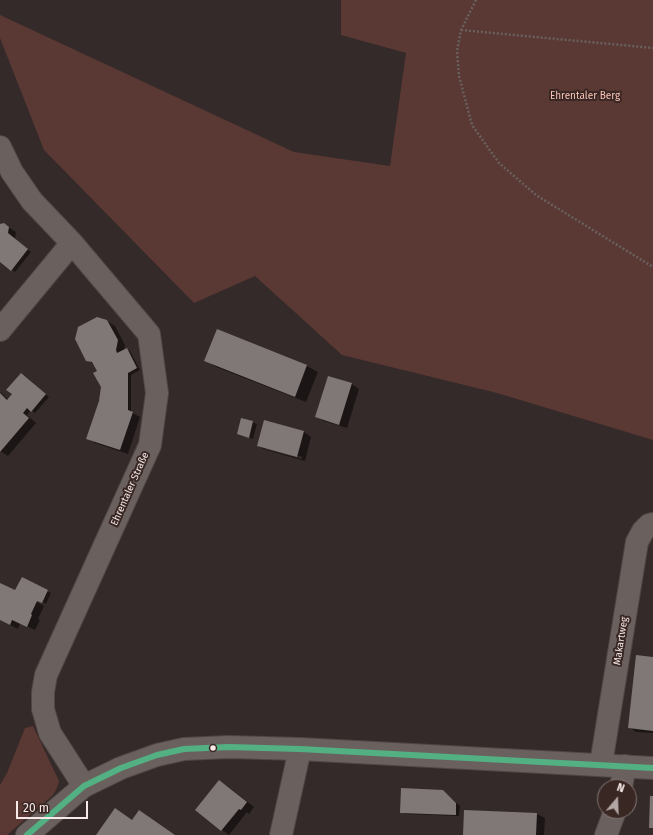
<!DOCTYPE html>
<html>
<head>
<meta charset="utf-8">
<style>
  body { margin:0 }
  #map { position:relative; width:653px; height:835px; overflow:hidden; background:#342a29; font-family:"Fira Sans",sans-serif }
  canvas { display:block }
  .north { position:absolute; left:597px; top:779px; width:40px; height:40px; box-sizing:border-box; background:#392724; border:1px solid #857572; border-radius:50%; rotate:19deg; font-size:11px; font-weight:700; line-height:16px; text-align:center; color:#f6e9e7 }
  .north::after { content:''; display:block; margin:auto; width:14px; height:18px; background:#b2a6a4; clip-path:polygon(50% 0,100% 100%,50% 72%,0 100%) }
  .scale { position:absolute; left:16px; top:801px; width:72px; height:18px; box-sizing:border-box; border:2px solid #f6e9e7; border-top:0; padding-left:5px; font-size:12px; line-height:14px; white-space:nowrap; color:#f6e9e7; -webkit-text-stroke:3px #392724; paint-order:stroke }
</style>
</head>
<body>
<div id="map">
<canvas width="653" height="835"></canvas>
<div class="north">N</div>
<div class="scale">20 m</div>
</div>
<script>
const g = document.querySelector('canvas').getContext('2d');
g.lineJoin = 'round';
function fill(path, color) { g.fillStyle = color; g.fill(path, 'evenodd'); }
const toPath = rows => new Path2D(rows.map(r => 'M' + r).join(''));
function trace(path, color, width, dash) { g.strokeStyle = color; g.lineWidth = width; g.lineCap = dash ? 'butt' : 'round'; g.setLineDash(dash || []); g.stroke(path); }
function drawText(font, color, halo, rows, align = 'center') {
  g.font = font + ' "Fira Sans",sans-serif'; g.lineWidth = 4; g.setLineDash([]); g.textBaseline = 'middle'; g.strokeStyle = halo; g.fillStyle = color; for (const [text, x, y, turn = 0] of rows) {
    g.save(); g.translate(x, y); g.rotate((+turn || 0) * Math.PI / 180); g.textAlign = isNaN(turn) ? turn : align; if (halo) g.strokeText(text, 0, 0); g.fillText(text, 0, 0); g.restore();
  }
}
fill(toPath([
  [341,0,653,0,653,440,497,393,342,355,255,276,194,303,44,150,0,38,0,15,294,152,390,166,406,53,341,35],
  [33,726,59,781,57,788,53,795,7,835,0,835,0,785,7,773,25,728]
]), '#5a3833');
fill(toPath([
  [4,224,16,232,15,238,17,241,31,252,15,272,0,261,0,225],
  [107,321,115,326,125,345,124,351,127,349,130,351,140,370,131,375,131,412,140,417,128,454,95,443,88,439,100,402,102,387,98,371,94,364,87,360],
  [205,360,307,366,318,372,306,402,216,367],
  [25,376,49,397,35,413,31,410,27,415,36,423,8,456,0,451,0,392,9,400],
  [329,377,352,384,359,389,347,428,324,421,316,416],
  [242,419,257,424,253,439,238,434],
  [264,422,304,432,311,437,305,461,266,450,258,446],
  [265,447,302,457,302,459,265,449],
  [0,585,16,591,47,591,51,593,46,604,36,599,35,601,44,606,38,619,40,620,35,630,20,623,18,629,0,620],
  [653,658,653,733,636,732,629,727],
  [219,781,227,786,254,807,249,814,247,812,229,835,222,830,196,810],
  [443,791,460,806,459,816,405,814,401,812],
  [537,814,545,818,544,835,464,835]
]), '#0007');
fill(toPath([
  [4,223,9,227,8,233,28,249,11,271,0,262,0,224],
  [97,317,107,320,118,340,116,350,117,353,127,348,137,368,128,373,128,410,133,412,120,450,86,439,99,401,101,387,93,373,97,371,92,362,86,361,75,339,78,327],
  [217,329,307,365,295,397,204,361],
  [21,373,46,394,31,412,27,408,23,413,29,418,0,452,0,393,7,400,12,394,6,390],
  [328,376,352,383,339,425,315,417],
  [241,418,253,421,249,438,237,434],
  [264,420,304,431,297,457,257,446],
  [22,577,48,590,42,603,37,601,31,614,32,615,27,627,12,620,10,625,0,620,0,583,15,590],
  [636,655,653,657,653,731,628,728],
  [219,780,247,802,241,810,239,809,221,831,195,810],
  [401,788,443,790,456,803,456,815,400,813],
  [650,796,653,796,653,828,649,828],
  [115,808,132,820,139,810,175,835,96,835],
  [464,810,537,813,536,835,463,835]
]), '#807876');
const minor = toPath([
  [0,147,12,172,32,201,72,243,149,334,157,393,150,445,46,675,43,692,43,709,50,733,84,786],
  [0,330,72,243],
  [601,764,637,542,643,531,649,525,653,524],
  [621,787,625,766],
  [281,835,300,749],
  [606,835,615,811]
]);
const tertiary = toPath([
  [27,835,84,786,121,768,157,755,184,749,229,747,300,749,653,768]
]);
trace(minor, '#504745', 24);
trace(tertiary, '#504745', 24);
trace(toPath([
  [476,0,461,30,457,51,459,76,472,125,499,163,536,195,653,267],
  [461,30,653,48]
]), '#69615f', 2.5, [2, 2]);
trace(minor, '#6a615f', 22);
trace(tertiary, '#6a615f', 22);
trace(toPath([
  [27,835,84,786,121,768,157,755,184,749,229,747,300,749,653,768]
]), '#53b083', 6);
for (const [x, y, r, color] of [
  [213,748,3.5,"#f6e9e7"]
]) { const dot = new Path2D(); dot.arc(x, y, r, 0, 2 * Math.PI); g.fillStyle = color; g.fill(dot); trace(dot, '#392724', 1.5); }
drawText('10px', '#fbc3b8', '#392724', [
  ["Ehrentaler Berg",585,96]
]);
drawText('10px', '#f6e9e7', '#392724', [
  ["Ehrentaler Straße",130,489,-66],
  ["Makartweg",621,641,-81]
]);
</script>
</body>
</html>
